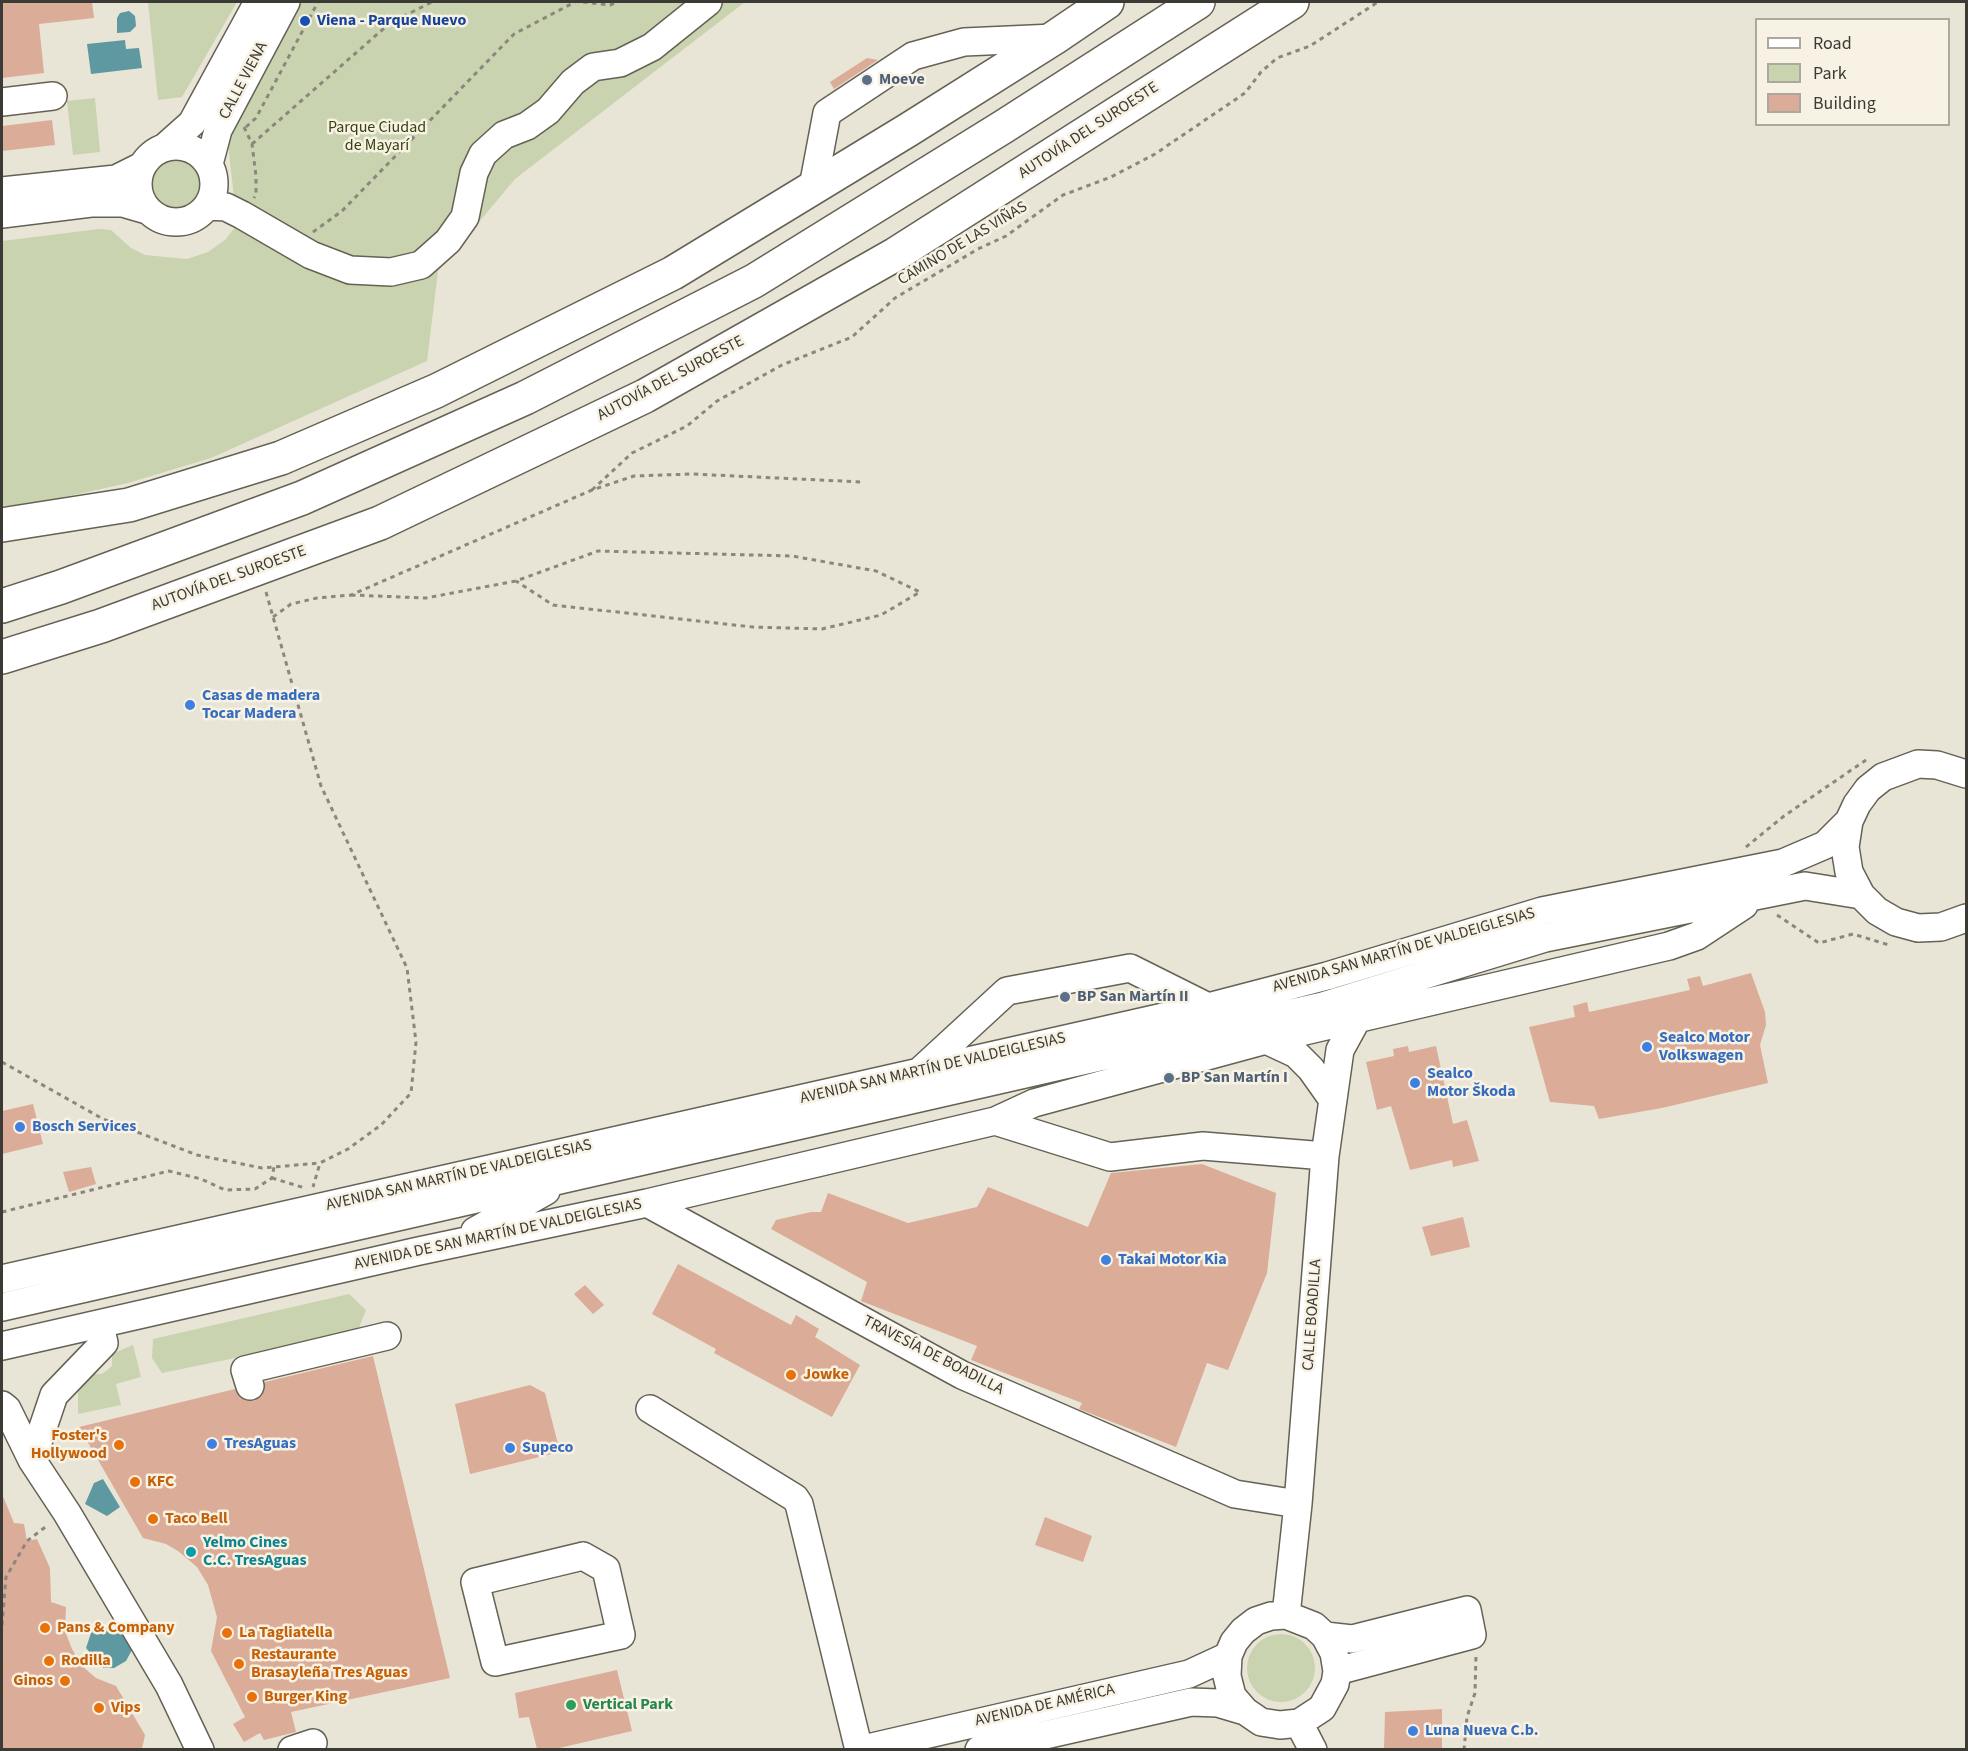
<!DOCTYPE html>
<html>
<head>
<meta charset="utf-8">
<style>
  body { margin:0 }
  #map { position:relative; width:1968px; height:1751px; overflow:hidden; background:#e9e5d6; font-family:"Source Sans 3",sans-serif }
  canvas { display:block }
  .frame { position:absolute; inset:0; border:3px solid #3c3a34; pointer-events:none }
  .legend { position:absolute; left:1755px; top:18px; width:195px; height:108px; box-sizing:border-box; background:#f7f2e3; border:2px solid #aca89d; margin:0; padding:8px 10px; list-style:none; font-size:18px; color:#3c3a34 }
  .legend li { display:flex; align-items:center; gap:12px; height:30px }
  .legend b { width:30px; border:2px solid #aca89d }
</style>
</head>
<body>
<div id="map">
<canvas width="1968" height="1751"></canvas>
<div class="frame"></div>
<ul class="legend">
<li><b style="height:8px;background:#fff"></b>Road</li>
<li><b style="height:16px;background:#c9d3af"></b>Park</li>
<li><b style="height:16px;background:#dbac98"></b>Building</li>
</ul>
</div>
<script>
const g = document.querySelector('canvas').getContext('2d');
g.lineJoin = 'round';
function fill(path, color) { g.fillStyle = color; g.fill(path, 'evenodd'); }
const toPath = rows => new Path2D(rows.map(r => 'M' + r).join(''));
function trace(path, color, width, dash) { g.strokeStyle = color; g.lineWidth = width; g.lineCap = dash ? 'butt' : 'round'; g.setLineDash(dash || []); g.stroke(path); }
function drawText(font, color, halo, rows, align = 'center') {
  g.font = font + ' "Source Sans 3",sans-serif'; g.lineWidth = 5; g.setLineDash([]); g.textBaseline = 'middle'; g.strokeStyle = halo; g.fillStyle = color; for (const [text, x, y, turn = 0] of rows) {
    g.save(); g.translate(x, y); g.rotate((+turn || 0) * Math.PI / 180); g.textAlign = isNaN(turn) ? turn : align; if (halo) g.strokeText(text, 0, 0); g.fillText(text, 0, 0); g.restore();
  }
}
fill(toPath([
  [148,2,237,2,182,97,158,100],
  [301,2,745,2,515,179,438,271,427,361,211,458,128,483,32,504,2,506,2,241,99,229,111,230,131,248,145,255,187,259,208,252,225,240,237,225,227,134],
  [95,98,100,152,73,155,67,101],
  '149 185a28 28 0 1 1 56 0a28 28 0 1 1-56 0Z',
  [349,1294,366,1310,357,1333,162,1373,152,1358,153,1339],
  [133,1345,141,1377,116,1384,121,1405,78,1414,78,1393,87,1374,102,1374,112,1366,112,1354],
  '1247 1668a34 34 0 1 1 68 0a34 34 0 1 1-68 0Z'
]), '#c9d3af');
fill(toPath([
  [129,11,135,16,136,26,130,32,117,33,117,18,120,13],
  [125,40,126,49,139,48,142,68,91,74,87,44],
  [103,1479,120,1507,107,1516,85,1504,94,1483],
  [111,1626,120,1631,133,1648,126,1661,114,1668,103,1668,86,1648,93,1627]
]), '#5e98a0');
fill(toPath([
  [16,2,92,2,94,18,39,24,44,73,2,78,2,3],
  [867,58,878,60,834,89,830,82],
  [52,120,55,145,2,151,2,126],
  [1751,973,1765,1012,1766,1025,1760,1045,1768,1083,1662,1108,1599,1119,1594,1106,1550,1102,1529,1027,1575,1017,1573,1006,1587,1002,1589,1012,1690,990,1687,979,1700,976,1703,986],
  [1408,1046,1409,1052,1436,1046,1453,1124,1467,1120,1479,1161,1453,1167,1452,1160,1410,1170,1391,1106,1377,1110,1366,1062,1394,1056,1393,1049],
  [33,1104,43,1144,2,1154,2,1111],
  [1202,1164,1276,1193,1267,1273,1228,1370,1207,1363,1176,1447,1079,1409,1082,1403,971,1360,977,1346,861,1301,867,1282,771,1229,776,1220,811,1212,821,1212,828,1193,908,1223,977,1207,988,1187,1088,1227,1111,1173],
  [91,1167,96,1184,69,1192,63,1172],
  [1463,1217,1470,1247,1431,1256,1422,1227],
  [678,1264,791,1325,796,1315,819,1329,815,1337,860,1365,832,1417,714,1353,716,1349,652,1314],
  [585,1285,604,1305,593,1314,574,1294],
  [373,1356,450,1678,291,1712,296,1732,264,1740,260,1733,244,1742,233,1724,245,1717,211,1651,217,1617,208,1585,197,1567,178,1551,166,1544,143,1538,79,1427,235,1389,240,1398,254,1401,262,1396,265,1382],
  [530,1385,545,1393,560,1452,470,1474,455,1404],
  [2,1494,14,1523,24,1524,27,1541,37,1539,50,1568,51,1602,66,1607,65,1631,72,1649,82,1666,96,1678,116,1686,145,1735,142,1749,2,1749],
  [1045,1517,1092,1536,1083,1562,1035,1545],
  [617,1670,632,1731,555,1749,537,1749,529,1717,519,1718,515,1693],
  [1442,1709,1442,1749,1384,1749,1385,1712]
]), '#dbac98');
const minor = toPath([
  [2,102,53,96],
  '138 184a38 38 0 1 1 76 0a38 38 0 1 1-76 0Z',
  [165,147,192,123,258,2],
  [209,164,218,130,286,2],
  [813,187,827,113,913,56,964,42,1054,38],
  [2,191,116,179,142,166],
  [208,206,226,207,242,215,311,255,350,270,391,272,421,265,448,241,465,217,474,173,483,154,504,135,527,126,548,111,573,82,593,67,620,63,652,47,708,2],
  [2,214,91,203,123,203,147,210],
  [1966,774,1937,765,1918,764,1883,777,1868,789,1857,804,1849,821,1845,847,1849,872,1861,895,1877,911,1896,922,1918,928,1941,927,1966,918],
  [1266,1040,1296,1054,1311,1069,1333,1100],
  [919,1072,1007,991,1130,968,1208,1007],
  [995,1121,1110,1157,1203,1146,1325,1156],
  [647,1203,962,1375,1235,1494,1298,1504],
  [475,1231,546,1191],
  [2,1279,1208,1007,1327,976,1542,911,1783,863,1825,845,1849,821],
  [2,1307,1323,1006,1545,938,1805,886,1861,895],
  [2,1346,419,1251,647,1203,995,1121,1034,1103,1266,1040,1669,946,1697,936,1744,905],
  [250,1386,245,1370,387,1336],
  [2,1405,7,1409,32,1460,67,1513,169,1685,200,1750],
  [650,1409,795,1498,799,1504,859,1750],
  [32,1460,54,1395,104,1343,100,1325],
  [583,1556,606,1569,621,1635,495,1662,475,1582,583,1556],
  [1286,1615,1298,1504,1325,1156,1340,1050,1357,1019],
  [1325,1636,1352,1639,1467,1610,1472,1635,1337,1671],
  [1299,1723,1313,1750],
  [292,1750,313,1743],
  [859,1750,1189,1674,1228,1656],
  [979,1750,1191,1702,1218,1703,1245,1711,1261,1722,1280,1725,1299,1723,1322,1708,1335,1684,1337,1671,1334,1653,1325,1636,1314,1626,1286,1615,1271,1616,1256,1621,1243,1631,1234,1642,1228,1656,1227,1676,1232,1696,1245,1711]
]);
const highway = toPath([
  [2,525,129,505,281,458,436,391,673,273,908,130,1054,38,1107,2],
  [2,606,61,587,302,498,525,398,754,281,1003,127,1198,2],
  [2,657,101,626,380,523,645,396,896,254,1292,2]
]);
trace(minor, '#656154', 30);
trace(highway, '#656154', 36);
trace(toPath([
  [583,2,610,5,617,2],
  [244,127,252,144,256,176,256,194,254,198],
  [246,127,256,118,318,2],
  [252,144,390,23,432,2],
  [313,232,342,211,514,34,575,2],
  [592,490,632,453,687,426,717,401,782,365,852,337,895,298,978,249,1006,236,1063,195,1111,177,1155,154,1245,93,1261,72,1277,58,1310,46,1378,2],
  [266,592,321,786,407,968,416,1042,411,1093,381,1125,348,1149,320,1163,313,1187],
  [351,595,426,598,516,581,598,551,792,556,876,571,920,592,881,615,822,629,753,627,553,605,516,581],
  [273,617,291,604,317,598,351,595,592,490,634,476,692,474,862,482],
  [1746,847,1784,816,1866,760],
  [1777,915,1819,943,1853,934,1889,945],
  [2,1062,103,1119,197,1155,262,1168,320,1163],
  [272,1178,305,1188],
  [2,1212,169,1171,201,1179,225,1190,255,1189,272,1178,274,1167],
  [2,1625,6,1577,27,1541,48,1525],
  [1464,1750,1467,1717,1475,1693,1476,1655]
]), '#8a877d', 3, [4.5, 4.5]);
trace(minor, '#fff', 27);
trace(highway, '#fff', 33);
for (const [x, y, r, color] of [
  [305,21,6,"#1a4fb4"],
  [867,80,6,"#5c6f8a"],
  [190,705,6,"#3f7fe0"],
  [1065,997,6,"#5c6f8a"],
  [1647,1047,6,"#3f7fe0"],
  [1169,1078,6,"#5c6f8a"],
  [1415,1083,6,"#3f7fe0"],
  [20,1127,6,"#3f7fe0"],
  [1106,1260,6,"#3f7fe0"],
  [791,1375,6,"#e8710a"],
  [212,1444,6,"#3f7fe0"],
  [119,1445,6,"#e8710a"],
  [510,1448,6,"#3f7fe0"],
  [135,1482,6,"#e8710a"],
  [153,1519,6,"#e8710a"],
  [191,1552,6,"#0f9aa8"],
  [45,1628,6,"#e8710a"],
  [227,1633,6,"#e8710a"],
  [49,1661,6,"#e8710a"],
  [239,1664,6,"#e8710a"],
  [65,1681,6,"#e8710a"],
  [252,1697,6,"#e8710a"],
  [571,1705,6,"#2e9e5b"],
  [99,1708,6,"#e8710a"],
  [1413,1731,6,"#3f7fe0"]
]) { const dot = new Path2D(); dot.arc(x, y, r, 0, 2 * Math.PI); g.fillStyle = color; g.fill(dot); trace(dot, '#f7f2e3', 2); }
drawText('bold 16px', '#164399', '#f7f2e3', [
  ["Viena - Parque Nuevo",317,21]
], 'left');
drawText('bold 16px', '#4e5e75', '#f7f2e3', [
  ["Moeve",879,80],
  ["BP San Martín II",1077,997],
  ["BP San Martín I",1181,1078]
], 'left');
drawText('16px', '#3c3a34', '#f7f2e3', [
  ["CALLE VIENA",244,81,-62],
  ["AUTOVÍA DEL SUROESTE",1089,131,-33],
  ["CAMINO DE LAS VIÑAS",963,244,-31],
  ["AUTOVÍA DEL SUROESTE",671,379,-28],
  ["AUTOVÍA DEL SUROESTE",229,579,-20],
  ["AVENIDA SAN MARTÍN DE VALDEIGLESIAS",1404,951,-16],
  ["AVENIDA SAN MARTÍN DE VALDEIGLESIAS",933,1069,-13],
  ["AVENIDA SAN MARTÍN DE VALDEIGLESIAS",459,1176,-13],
  ["AVENIDA DE SAN MARTÍN DE VALDEIGLESIAS",498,1235,-12],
  ["CALLE BOADILLA",1313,1315,-86],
  ["TRAVESÍA DE BOADILLA",933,1356,27],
  ["AVENIDA DE AMÉRICA",1045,1706,-13]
]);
drawText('16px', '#36410e', '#f7f2e3', [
  ["Parque Ciudad",377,128],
  ["de Mayarí",377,146]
]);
drawText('bold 16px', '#366cbe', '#f7f2e3', [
  ["Casas de madera",202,696],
  ["Tocar Madera",202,714],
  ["Sealco Motor",1659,1038],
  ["Volkswagen",1659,1056],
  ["Sealco",1427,1074],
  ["Motor Škoda",1427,1092],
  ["Bosch Services",32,1127],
  ["Takai Motor Kia",1118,1260],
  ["TresAguas",224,1444],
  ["Supeco",522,1448],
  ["Luna Nueva C.b.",1425,1731]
], 'left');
drawText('bold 16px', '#c56008', '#f7f2e3', [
  ["Jowke",803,1375],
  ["Foster's",107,1436,"right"],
  ["Hollywood",107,1454,"right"],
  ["KFC",147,1482],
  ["Taco Bell",165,1519],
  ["Pans & Company",57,1628],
  ["La Tagliatella",239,1633],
  ["Restaurante",251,1655],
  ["Brasayleña Tres Aguas",251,1673],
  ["Rodilla",61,1661],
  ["Ginos",53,1681,"right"],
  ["Burger King",264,1697],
  ["Vips",111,1708]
], 'left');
drawText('bold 16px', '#0d838f', '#f7f2e3', [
  ["Yelmo Cines",203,1543],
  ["C.C. TresAguas",203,1561]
], 'left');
drawText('bold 16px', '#27864d', '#f7f2e3', [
  ["Vertical Park",583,1705]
], 'left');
</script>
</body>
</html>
